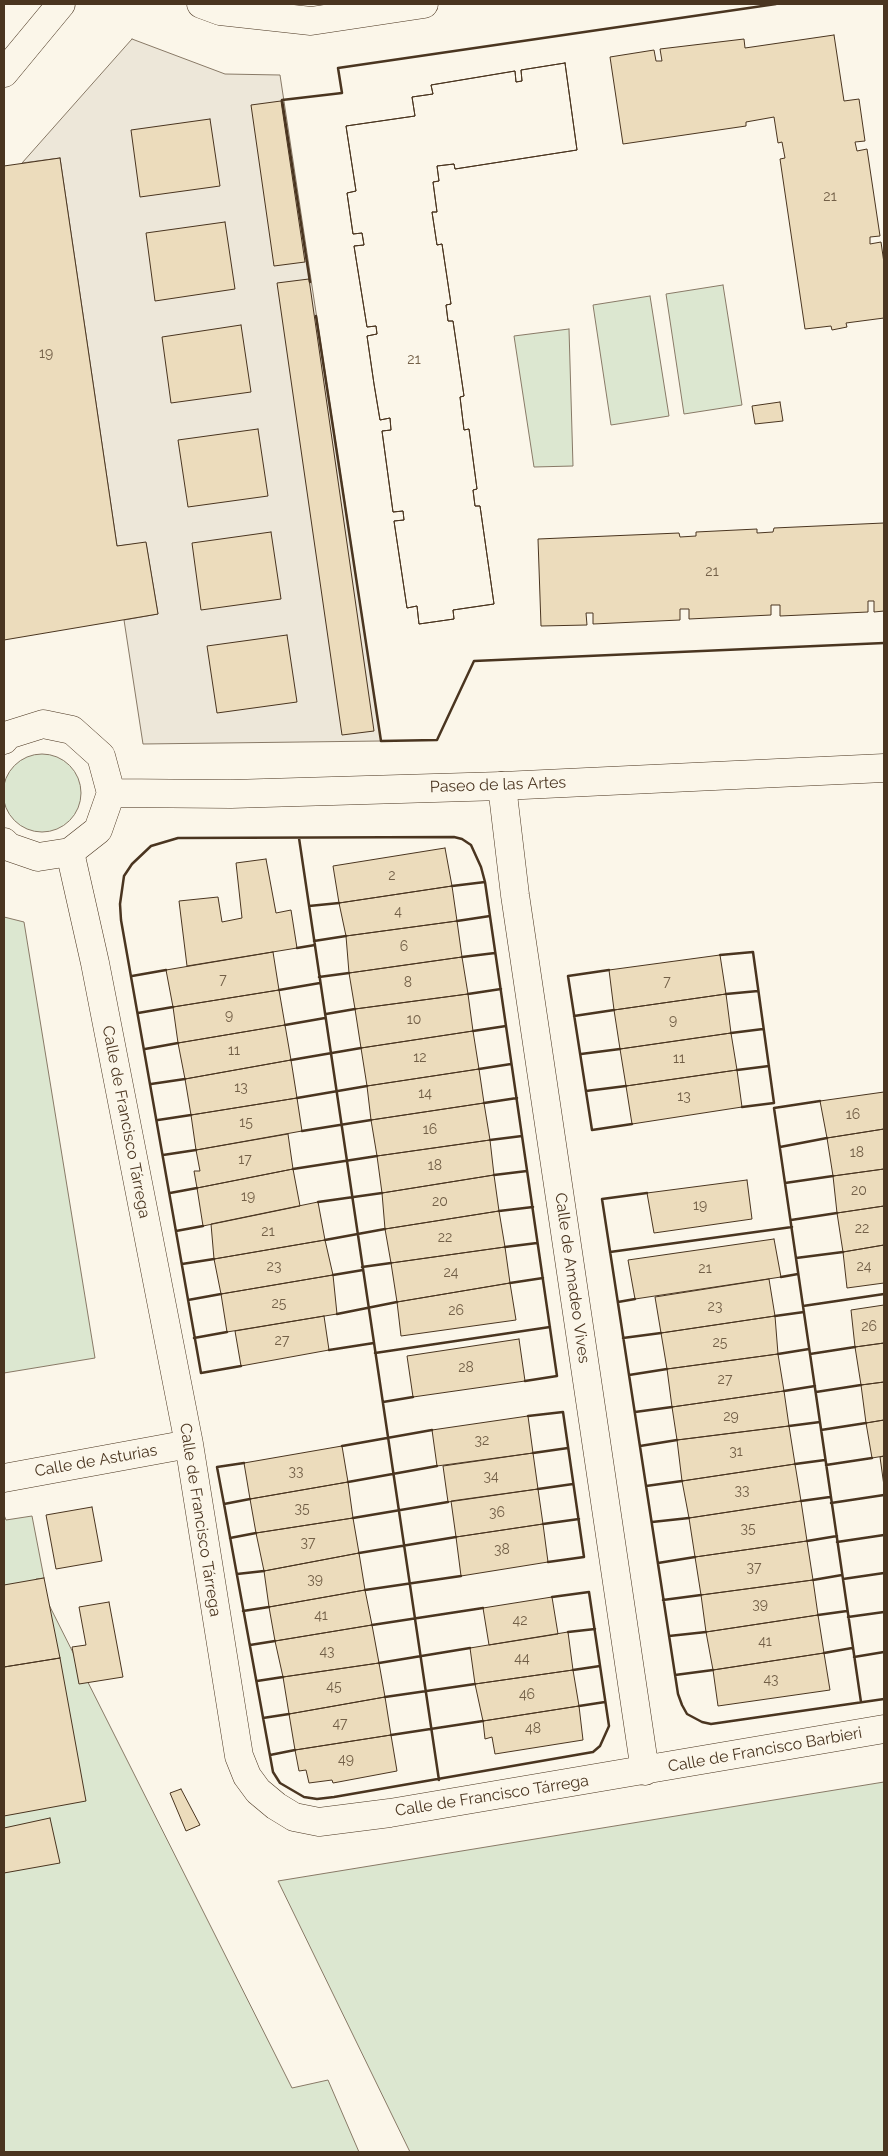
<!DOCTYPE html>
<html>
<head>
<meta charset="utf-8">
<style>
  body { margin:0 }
  #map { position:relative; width:888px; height:2156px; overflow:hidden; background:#fbf6e9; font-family:Raleway,sans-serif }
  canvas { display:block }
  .frame { position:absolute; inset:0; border:5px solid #4a3520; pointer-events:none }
</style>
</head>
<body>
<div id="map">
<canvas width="888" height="2156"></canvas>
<div class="frame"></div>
</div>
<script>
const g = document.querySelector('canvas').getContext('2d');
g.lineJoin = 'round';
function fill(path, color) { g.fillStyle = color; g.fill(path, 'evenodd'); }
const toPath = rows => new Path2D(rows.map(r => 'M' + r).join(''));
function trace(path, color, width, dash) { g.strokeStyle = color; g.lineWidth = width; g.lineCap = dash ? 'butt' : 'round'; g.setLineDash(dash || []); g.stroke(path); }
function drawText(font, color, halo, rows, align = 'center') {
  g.font = font + ' Raleway,sans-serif'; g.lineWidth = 4; g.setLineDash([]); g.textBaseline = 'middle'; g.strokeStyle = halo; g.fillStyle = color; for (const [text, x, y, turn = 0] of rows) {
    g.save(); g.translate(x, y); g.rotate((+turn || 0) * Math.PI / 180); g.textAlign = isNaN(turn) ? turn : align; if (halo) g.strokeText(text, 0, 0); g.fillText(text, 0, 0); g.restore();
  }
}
const green = toPath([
  [723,285,742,405,684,414,666,294,723,285],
  [650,296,669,416,611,425,593,305,650,296],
  [569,329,573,466,534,467,514,336,569,329],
  '3 793a39 39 0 1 1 78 0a39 39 0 1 1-78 0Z',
  [4,917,24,922,95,1358,4,1373,4,917],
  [4,1515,6,1520,32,1516,44,1578,36,1579,292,2088,328,2080,359,2152,4,2152,4,1515],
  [884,1782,884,2152,410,2152,278,1881,884,1782]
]);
fill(green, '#dce7d0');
trace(green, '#887966', 1);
const parking = toPath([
  [132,39,225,74,280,75,381,741,143,744,124,620,158,614,146,543,117,546,60,158,22,163,132,39]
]);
fill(parking, '#ede7d9');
trace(parking, '#887966', 1);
const building = toPath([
  [834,35,844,101,859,99,865,141,855,142,857,151,867,149,880,236,870,237,870,244,881,242,884,263,884,318,846,323,847,327,832,330,831,326,805,329,780,159,785,158,782,142,778,143,774,117,746,122,746,126,623,144,610,57,654,50,656,61,662,61,660,49,744,39,745,48,834,35],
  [565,63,577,150,455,169,454,164,437,166,439,181,433,182,437,212,432,212,437,245,442,244,451,304,446,305,448,321,453,321,464,396,460,397,464,430,469,429,477,489,473,490,475,506,480,506,494,604,453,610,454,619,419,624,417,606,407,608,394,521,404,520,403,511,393,512,382,431,391,430,390,418,380,420,374,384,367,336,377,334,376,326,367,327,354,246,364,245,362,233,353,234,347,193,356,191,346,126,415,116,412,97,433,94,431,85,515,71,516,82,522,81,521,70,565,63],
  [565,63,577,150,455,169,454,164,437,166,439,181,433,182,437,212,432,212,437,245,442,244,451,304,446,305,448,321,453,321,464,396,460,397,464,430,469,429,477,489,473,490,475,506,480,506,494,604,453,610,454,619,419,624,417,606,407,608,394,521,404,520,403,511,393,512,382,431,391,430,390,418,380,420,374,384,367,336,377,334,376,326,367,327,354,246,364,245,362,233,353,234,347,193,356,191,346,126,415,116,412,97,433,94,431,85,515,71,516,82,522,81,521,70,565,63],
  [281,101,305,262,274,266,251,105,281,101],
  [210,119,220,186,140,197,131,130,210,119],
  [60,158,117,546,146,542,158,614,4,640,4,166,60,158],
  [225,222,235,289,155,301,146,233,225,222],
  [309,279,374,731,342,735,277,283,309,279],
  [241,325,251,392,171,403,162,337,241,325],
  [780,402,783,421,755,424,752,406,780,402],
  [258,429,268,496,188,507,178,440,258,429],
  [884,523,884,611,874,612,874,601,868,601,868,612,780,616,780,605,771,605,771,615,689,619,689,609,680,609,680,620,593,624,593,613,586,613,587,625,541,626,538,539,679,533,680,537,696,536,696,532,757,529,757,533,773,532,774,528,884,523],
  [271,532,281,599,201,610,192,543,271,532],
  [287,635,297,702,217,713,207,646,287,635],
  [445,848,452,886,339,903,333,866,445,848],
  [266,859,276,913,291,910,297,948,187,966,179,901,218,897,222,922,242,918,236,863,266,859],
  [452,886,457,921,346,936,339,903,452,886],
  [457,921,462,957,349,973,346,936,457,921],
  [273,952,279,990,173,1007,166,970,273,952],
  [720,955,726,994,614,1010,609,970,720,955],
  [462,957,468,994,355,1009,349,973,462,957],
  [279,990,285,1025,178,1043,173,1007,279,990],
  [468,994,473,1031,361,1048,355,1009,468,994],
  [726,994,731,1033,620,1049,614,1010,726,994],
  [285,1025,291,1060,185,1079,178,1043,285,1025],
  [473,1031,479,1069,367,1086,361,1048,473,1031],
  [731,1033,737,1070,626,1086,620,1049,731,1033],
  [291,1060,297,1098,191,1115,185,1079,291,1060],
  [479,1069,484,1103,371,1120,367,1086,479,1069],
  [737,1070,742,1107,632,1124,626,1086,737,1070],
  [884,1092,884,1129,827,1138,820,1101,884,1092],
  [297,1098,302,1131,196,1150,191,1115,297,1098],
  [484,1103,490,1140,377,1156,371,1120,484,1103],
  [884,1129,884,1169,833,1176,827,1138,884,1129],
  [288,1134,293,1169,197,1188,194,1171,200,1171,196,1150,288,1134],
  [490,1140,494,1175,382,1193,377,1156,490,1140],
  [293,1169,300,1206,203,1226,197,1188,293,1169],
  [884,1169,884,1206,837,1213,833,1176,884,1169],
  [494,1175,499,1211,385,1229,382,1193,494,1175],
  [747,1180,752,1219,654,1233,647,1193,747,1180],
  [318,1202,325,1240,214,1259,211,1224,318,1202],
  [884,1206,884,1245,843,1252,837,1213,884,1206],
  [499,1211,505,1247,391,1263,385,1229,499,1211],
  [774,1239,781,1277,635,1299,628,1260,774,1239],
  [325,1240,333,1275,221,1294,214,1259,325,1240],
  [884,1245,884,1283,847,1288,843,1252,884,1245],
  [505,1247,510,1283,397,1302,391,1263,505,1247],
  [333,1275,337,1314,227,1332,221,1294,333,1275],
  [769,1279,775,1316,661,1333,655,1297,769,1279],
  [510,1283,516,1320,401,1336,397,1302,510,1283],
  [884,1305,884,1343,855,1347,851,1310,884,1305],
  [324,1316,329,1350,241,1366,235,1331,324,1316],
  [775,1316,778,1354,667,1369,661,1333,775,1316],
  [519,1339,525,1381,413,1397,407,1356,519,1339],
  [884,1343,884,1382,861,1385,855,1347,884,1343],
  [778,1354,784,1391,672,1407,667,1369,778,1354],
  [884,1382,884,1420,866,1423,861,1385,884,1382],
  [784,1391,789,1426,677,1440,672,1407,784,1391],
  [528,1416,533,1453,437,1466,432,1430,528,1416],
  [884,1420,884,1456,872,1458,866,1423,884,1420],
  [789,1426,795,1464,682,1481,677,1440,789,1426],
  [342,1446,348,1482,250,1499,244,1463,342,1446],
  [533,1453,538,1489,448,1502,443,1466,533,1453],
  [884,1456,884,1486,880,1457,884,1456],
  [795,1464,801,1501,689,1518,682,1481,795,1464],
  [348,1482,353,1518,256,1533,250,1499,348,1482],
  [538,1489,543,1524,456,1537,451,1501,538,1489],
  [801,1501,807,1541,695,1557,689,1518,801,1501],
  [92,1507,102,1561,56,1569,46,1515,92,1507],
  [353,1518,359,1553,264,1571,256,1533,353,1518],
  [543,1524,548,1562,461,1576,456,1537,543,1524],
  [807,1541,813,1580,701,1595,695,1557,807,1541],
  [359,1553,365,1590,269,1607,264,1571,359,1553],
  [44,1578,60,1658,4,1667,4,1585,44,1578],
  [813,1580,818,1615,706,1632,701,1595,813,1580],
  [365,1590,372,1625,275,1641,269,1607,365,1590],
  [552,1597,558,1634,489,1645,483,1608,552,1597],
  [109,1602,123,1677,79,1684,72,1647,86,1645,79,1607,109,1602],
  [818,1615,824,1653,713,1670,706,1632,818,1615],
  [372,1625,379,1663,283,1677,275,1641,372,1625],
  [568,1632,573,1670,475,1684,470,1648,568,1632],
  [824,1653,830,1690,718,1706,713,1670,824,1653],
  [60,1658,86,1801,4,1816,4,1667,60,1658],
  [379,1663,385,1697,289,1714,283,1677,379,1663],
  [573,1670,579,1706,483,1721,475,1684,573,1670],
  [385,1697,391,1735,295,1750,289,1714,385,1697],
  [579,1706,583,1740,495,1754,492,1737,485,1739,483,1721,579,1706],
  [391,1735,397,1771,333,1783,332,1780,309,1783,306,1770,299,1771,295,1750,391,1735],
  [181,1789,200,1825,186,1831,170,1793,181,1789],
  [50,1818,60,1863,4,1873,4,1828,50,1818]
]);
fill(building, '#ecdcbc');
trace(building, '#4a3520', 1);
const street = toPath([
  [201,4,220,11,311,21,424,4],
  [4,73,61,4],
  [502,786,515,895,645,1771],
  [70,852,95,963,189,1444,239,1756,247,1776,258,1791,276,1806,294,1817,319,1822,390,1813,884,1729],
  [4,1478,189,1444]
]);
const secondary = toPath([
  [4,740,8,735,43,724,72,730,101,756,111,793,98,830,70,852,38,857,9,847,4,842],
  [111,793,231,794,502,786,884,768]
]);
trace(street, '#4a3520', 29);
trace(secondary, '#4a3520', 29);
trace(street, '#fbf6e9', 28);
trace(secondary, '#fbf6e9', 28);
trace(toPath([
  [310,282,282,100,342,93,338,68,776,4],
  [316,316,381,741,437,740,474,661,884,643],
  [299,838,439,1780],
  [452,886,485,882],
  [309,906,339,903],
  [457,921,490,916],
  [314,941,346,936],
  [297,948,315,945],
  [720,955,753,952,774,1103,742,1107],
  [462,957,495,953],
  [609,970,568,976,592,1130,632,1124],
  [132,976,166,970],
  [319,977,349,973],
  [279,990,320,983],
  [468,994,501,989],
  [726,994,758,991],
  [138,1013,173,1007],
  [326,1014,355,1009],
  [574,1016,614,1010],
  [285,1025,325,1018],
  [473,1031,506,1026],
  [731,1033,763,1029],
  [145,1049,178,1043],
  [581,1054,620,1049],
  [291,1060,361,1048],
  [479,1069,511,1064],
  [737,1070,769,1066],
  [151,1084,185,1079],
  [586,1091,626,1086],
  [297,1098,367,1086],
  [820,1101,774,1108,861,1702],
  [484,1103,517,1098],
  [158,1120,191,1115],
  [302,1131,371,1120],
  [490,1140,522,1136],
  [780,1147,827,1138],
  [163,1155,196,1150],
  [293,1169,377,1156],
  [494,1175,527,1171],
  [785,1183,833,1176],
  [170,1193,197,1188],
  [647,1193,602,1199,678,1694,682,1705,687,1714,702,1722,711,1724,884,1699],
  [318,1202,382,1193],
  [499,1211,533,1207],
  [791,1220,837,1213],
  [176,1231,203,1226],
  [325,1240,385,1229],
  [505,1247,537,1243],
  [610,1252,792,1227],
  [796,1258,843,1252],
  [182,1264,214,1259],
  [362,1267,391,1263],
  [333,1275,363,1270],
  [781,1277,798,1274],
  [510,1283,543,1278],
  [188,1300,221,1294],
  [618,1302,635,1299],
  [803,1306,884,1294],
  [337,1314,397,1302],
  [775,1316,804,1312],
  [194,1338,227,1332],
  [623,1338,661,1333],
  [329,1350,374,1343],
  [375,1353,550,1327],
  [778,1354,809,1349],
  [810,1354,855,1347],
  [241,1366,201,1373,121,920,120,904,124,876,132,864,151,846,178,838,454,837,462,839,471,845,481,867,485,882,557,1376,525,1381],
  [629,1375,667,1369],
  [784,1391,815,1386],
  [816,1392,861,1385],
  [383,1402,413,1397],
  [635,1412,672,1407],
  [528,1416,563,1412,584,1557,548,1562],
  [789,1426,820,1422],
  [821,1430,866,1423],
  [342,1446,432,1430],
  [640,1446,677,1440],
  [533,1453,568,1448],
  [244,1463,217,1467,224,1504,273,1772,280,1783,304,1797,317,1799,334,1797,593,1752,600,1746,609,1726,589,1592,552,1597],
  [795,1464,825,1460],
  [826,1465,872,1458],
  [348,1482,437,1466],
  [646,1486,682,1481],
  [538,1489,573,1484],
  [801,1501,830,1497],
  [831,1503,884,1495],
  [224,1504,250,1499],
  [353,1518,448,1502],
  [652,1522,689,1518],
  [543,1524,579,1519],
  [230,1538,256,1533],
  [807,1541,837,1536],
  [837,1542,884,1535],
  [359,1553,456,1537],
  [658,1563,695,1557],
  [237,1574,264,1571],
  [843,1579,884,1573],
  [813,1580,842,1575],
  [365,1590,461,1576],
  [663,1600,701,1595],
  [243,1611,269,1607],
  [818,1615,847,1611],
  [848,1617,884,1612],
  [372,1625,483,1608],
  [568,1632,595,1629],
  [669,1636,706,1632],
  [250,1645,275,1641],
  [824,1653,852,1648],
  [854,1657,884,1652],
  [379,1663,470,1648],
  [573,1670,600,1666],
  [675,1675,713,1670],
  [257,1681,283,1677],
  [385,1697,475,1684],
  [579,1706,605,1702],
  [263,1718,289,1714],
  [391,1735,483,1721],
  [270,1755,295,1750]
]), '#4a3520', 2.5);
drawText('14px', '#725f47', null, [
  ["21",830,197],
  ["19",46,354],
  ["21",414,360],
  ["21",712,572],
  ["2",392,876],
  ["4",398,912],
  ["6",404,947],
  ["7",223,980],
  ["7",667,982],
  ["8",408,983],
  ["9",229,1016],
  ["10",414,1020],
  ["9",673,1021],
  ["11",234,1051],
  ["12",420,1058],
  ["11",679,1059],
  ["13",241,1088],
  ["14",425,1094],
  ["13",684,1097],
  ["16",853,1115],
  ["15",246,1123],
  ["16",430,1130],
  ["18",857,1153],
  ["17",245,1160],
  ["18",435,1166],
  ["20",859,1191],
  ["19",248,1197],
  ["20",440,1202],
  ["19",700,1206],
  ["22",862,1229],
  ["21",268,1232],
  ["22",445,1238],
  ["23",274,1267],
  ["24",864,1267],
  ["21",705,1269],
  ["24",451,1273],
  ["25",279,1304],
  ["23",715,1307],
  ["26",456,1311],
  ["26",869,1327],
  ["27",282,1341],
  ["25",720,1343],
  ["28",466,1368],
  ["27",725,1380],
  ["29",731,1417],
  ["32",482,1441],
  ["31",736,1452],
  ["33",296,1472],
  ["34",491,1477],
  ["33",742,1491],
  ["35",302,1509],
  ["36",497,1513],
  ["35",748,1529],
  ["37",308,1543],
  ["38",502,1550],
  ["37",754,1568],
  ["39",315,1580],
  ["39",760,1605],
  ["41",321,1616],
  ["42",520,1621],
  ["41",765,1642],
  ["43",327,1652],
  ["44",522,1659],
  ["43",771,1680],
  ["45",334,1687],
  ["46",527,1695],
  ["47",340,1724],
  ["48",533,1729],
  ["49",346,1760]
]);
drawText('16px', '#4a3520', '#fbf6e9', [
  ["Paseo de las Artes",498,785,-2],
  ["Calle de Francisco Tárrega",126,1122,79],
  ["Calle de Amadeo Vives",572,1278,82],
  ["Calle de Asturias",96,1461,-10],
  ["Calle de Francisco Tárrega",200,1520,81],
  ["Calle de Francisco Barbieri",765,1750,-10],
  ["Calle de Francisco Tárrega",492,1796,-9]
]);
</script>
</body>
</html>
